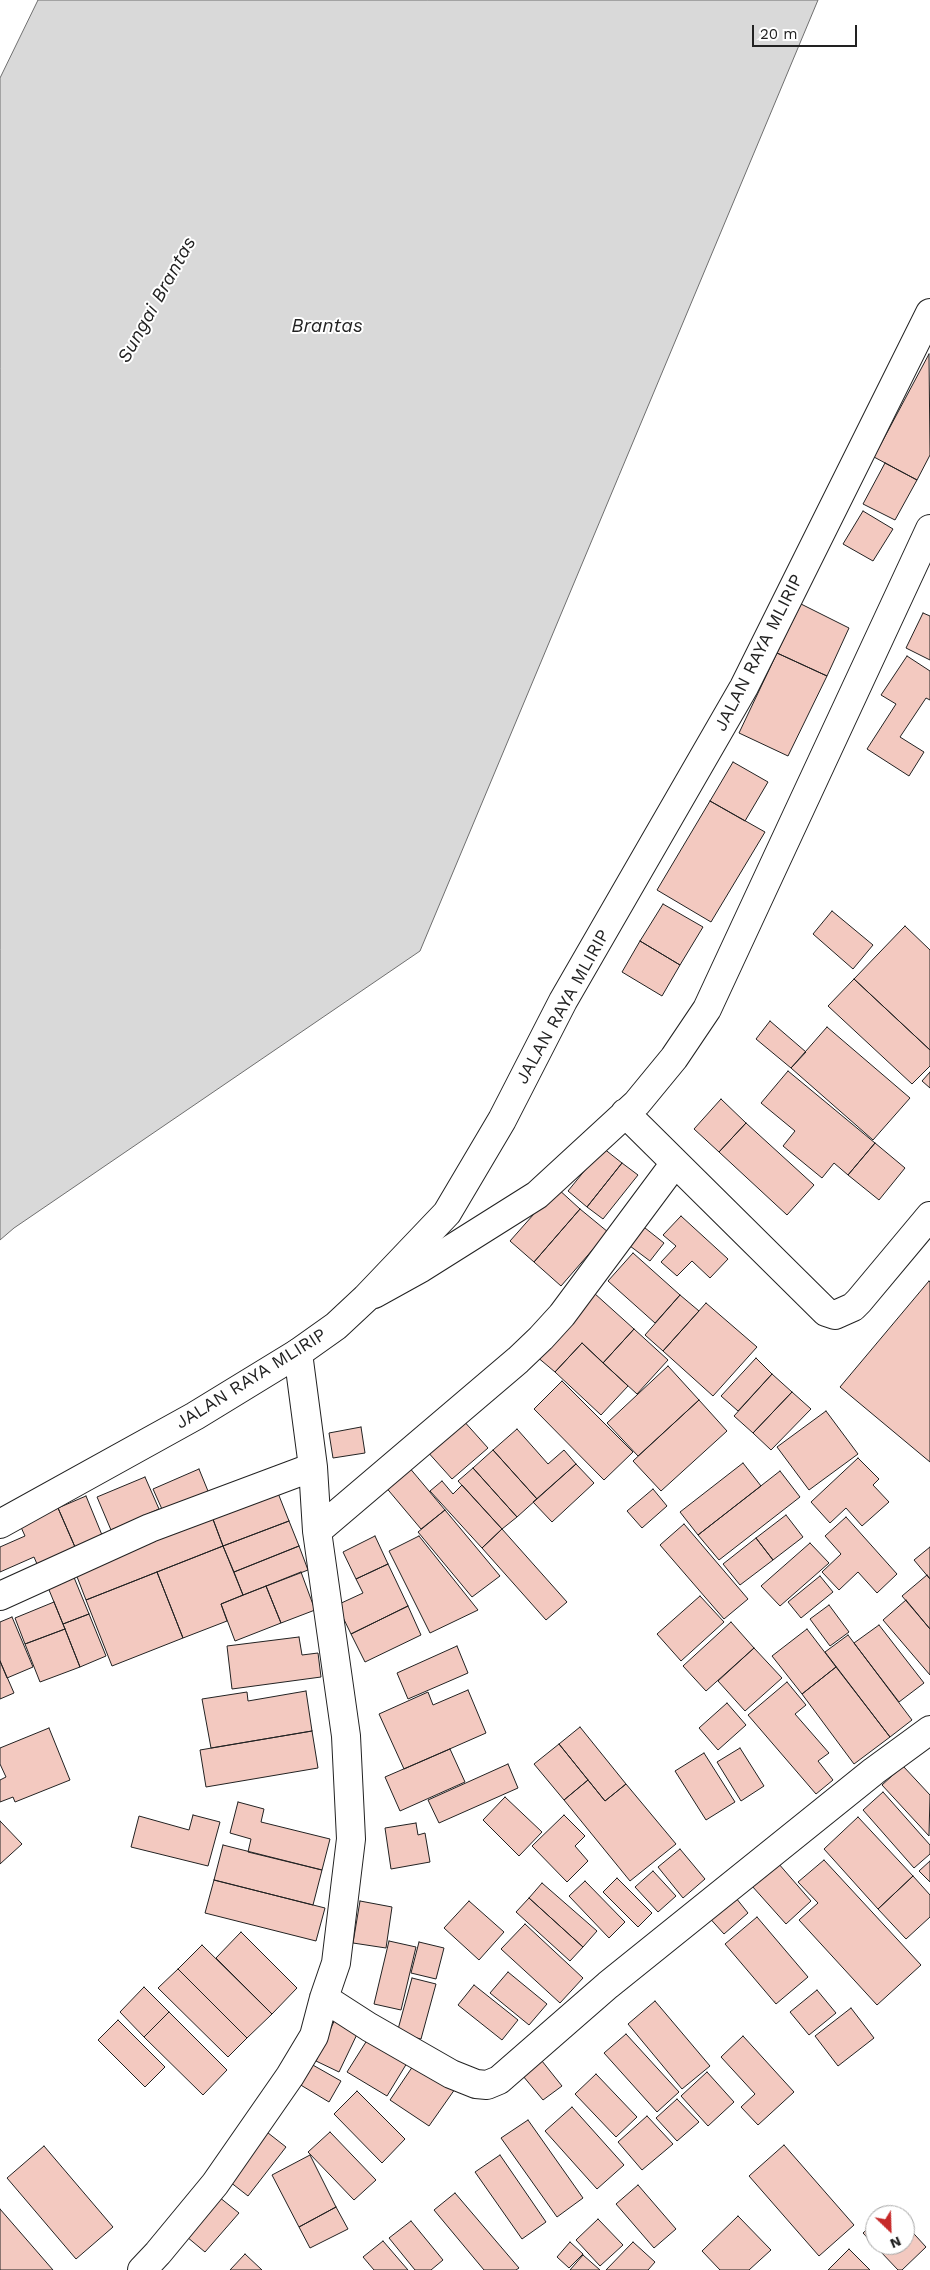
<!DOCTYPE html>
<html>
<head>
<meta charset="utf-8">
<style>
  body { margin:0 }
  #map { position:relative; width:930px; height:2270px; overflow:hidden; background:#fff; font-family:"Work Sans",sans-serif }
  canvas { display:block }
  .north { position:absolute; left:865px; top:2205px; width:50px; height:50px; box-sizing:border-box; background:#fff; border:1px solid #a7a7a7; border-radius:50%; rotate:156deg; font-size:14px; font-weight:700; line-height:20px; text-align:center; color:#222 }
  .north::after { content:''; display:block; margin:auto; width:18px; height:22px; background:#c62828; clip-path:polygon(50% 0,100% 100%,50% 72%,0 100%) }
  .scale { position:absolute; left:752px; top:25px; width:105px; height:22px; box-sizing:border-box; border:2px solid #222; border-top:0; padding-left:6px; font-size:15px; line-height:18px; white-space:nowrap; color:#222; -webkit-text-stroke:4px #fff; paint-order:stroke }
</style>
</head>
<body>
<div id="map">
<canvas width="930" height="2270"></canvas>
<div class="north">N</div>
<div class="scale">20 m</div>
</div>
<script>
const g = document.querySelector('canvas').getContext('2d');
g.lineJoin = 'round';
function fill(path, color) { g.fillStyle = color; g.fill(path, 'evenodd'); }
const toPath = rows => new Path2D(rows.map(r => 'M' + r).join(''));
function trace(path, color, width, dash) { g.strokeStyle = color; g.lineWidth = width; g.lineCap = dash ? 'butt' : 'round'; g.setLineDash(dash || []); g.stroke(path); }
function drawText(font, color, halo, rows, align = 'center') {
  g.font = font + ' "Work Sans",sans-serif'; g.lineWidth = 4; g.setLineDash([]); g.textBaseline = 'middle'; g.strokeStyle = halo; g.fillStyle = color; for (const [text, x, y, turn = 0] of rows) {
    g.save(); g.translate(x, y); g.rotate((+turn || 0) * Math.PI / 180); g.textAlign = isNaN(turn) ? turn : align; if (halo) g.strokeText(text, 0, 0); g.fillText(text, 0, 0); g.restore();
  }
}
const water = toPath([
  [38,0,818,0,420,951,14,1228,0,1240,0,78,38,0]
]);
fill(water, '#d9d9d9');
trace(water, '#6f6f6f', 1);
const building = toPath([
  [929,354,930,455,917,480,874,457,929,354],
  [885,463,917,480,895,520,863,504,885,463],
  [863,511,893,529,873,561,843,544,863,511],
  [801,604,849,628,827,676,777,653,801,604],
  [923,613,930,616,930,660,906,648,923,613],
  [777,653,827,676,788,756,739,733,777,653],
  [907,656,930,671,930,700,926,698,900,737,924,752,909,776,867,749,896,704,881,695,907,656],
  [733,762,768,782,745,821,710,801,733,762],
  [710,801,765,832,711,922,657,890,710,801],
  [663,904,703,927,680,965,640,941,663,904],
  [832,911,873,945,853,969,813,934,832,911],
  [905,926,930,950,930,1050,854,979,905,926],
  [640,941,680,965,662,996,622,972,640,941],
  [854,979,930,1050,930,1066,912,1084,828,1006,854,979],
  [770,1021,806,1052,791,1068,756,1039,770,1021],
  [827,1027,910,1098,873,1140,791,1068,827,1027],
  [788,1071,875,1143,848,1175,834,1163,822,1178,783,1146,795,1131,761,1103,788,1071],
  [930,1072,930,1088,922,1081,930,1072],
  [721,1099,746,1123,719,1152,694,1129,721,1099],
  [746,1123,814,1185,787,1215,719,1152,746,1123],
  [875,1143,905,1168,879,1200,848,1175,875,1143],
  [603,1148,622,1163,587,1207,568,1191,603,1148],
  [622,1163,638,1175,603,1219,587,1207,622,1163],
  [557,1188,580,1209,534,1262,510,1241,557,1188],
  [580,1209,608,1232,561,1286,534,1262,580,1209],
  [681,1216,728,1259,710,1278,692,1261,677,1276,661,1262,676,1246,663,1235,681,1216],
  [640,1224,664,1243,650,1261,626,1243,640,1224],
  [633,1253,680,1295,655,1323,608,1281,633,1253],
  [929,1281,930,1282,930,1462,840,1387,929,1281],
  [594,1293,634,1329,603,1363,582,1343,555,1372,536,1356,594,1293],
  [680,1295,699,1311,663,1351,645,1335,680,1295],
  [706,1303,757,1347,713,1396,663,1351,706,1303],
  [634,1329,668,1360,637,1394,603,1363,634,1329],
  [582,1343,628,1386,601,1415,555,1372,582,1343],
  [756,1358,772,1374,738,1411,721,1396,756,1358],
  [668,1366,699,1400,638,1456,607,1423,668,1366],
  [772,1374,792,1392,753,1433,734,1416,772,1374],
  [562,1381,633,1452,604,1480,534,1409,562,1381],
  [792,1392,811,1409,771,1450,753,1433,792,1392],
  [699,1400,727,1431,661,1491,633,1461,699,1400],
  [826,1411,858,1454,809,1490,777,1447,826,1411],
  [462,1419,488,1448,452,1479,426,1450,462,1419],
  [361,1427,365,1453,333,1458,329,1433,361,1427],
  [517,1429,548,1464,564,1450,576,1464,537,1499,493,1450,517,1429],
  [493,1450,537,1499,517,1517,473,1468,493,1450],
  [858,1458,879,1479,873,1485,889,1502,862,1526,846,1508,830,1523,811,1502,858,1458],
  [743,1463,761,1486,698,1535,680,1512,743,1463],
  [576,1464,594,1483,552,1522,533,1502,576,1464],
  [408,1466,445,1510,421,1529,384,1485,408,1466],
  [473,1468,517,1517,502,1529,458,1481,473,1468],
  [199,1469,210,1496,165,1516,153,1489,199,1469],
  [780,1471,800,1497,719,1560,698,1535,780,1471],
  [145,1477,159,1509,111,1530,97,1497,145,1477],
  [442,1481,453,1494,462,1485,502,1529,482,1548,430,1491,442,1481],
  [276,1488,289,1521,223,1546,211,1514,276,1488],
  [653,1489,667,1506,642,1528,627,1511,653,1489],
  [86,1496,102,1535,75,1547,58,1508,86,1496],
  [58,1508,75,1547,37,1564,34,1557,0,1572,0,1547,25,1536,20,1525,58,1508],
  [445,1510,500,1576,472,1597,418,1532,445,1510],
  [211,1514,223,1546,86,1600,74,1569,211,1514],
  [786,1515,803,1537,773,1560,756,1538,786,1515],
  [846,1517,897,1574,877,1593,858,1572,839,1590,822,1572,841,1554,825,1536,846,1517],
  [289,1521,299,1546,234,1572,223,1546,289,1521],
  [684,1524,748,1599,724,1619,660,1545,684,1524],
  [502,1529,567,1602,546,1620,482,1548,502,1529],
  [375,1536,388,1564,356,1579,343,1552,375,1536],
  [419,1536,478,1610,430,1633,389,1551,419,1536],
  [756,1538,773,1560,740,1585,723,1564,756,1538],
  [810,1543,829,1563,780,1606,761,1586,810,1543],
  [223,1546,243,1595,221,1604,227,1621,183,1638,157,1572,223,1546],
  [299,1546,308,1570,243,1595,234,1572,299,1546],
  [930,1547,930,1579,914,1560,930,1547],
  [388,1564,408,1606,351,1634,337,1605,363,1593,356,1579,388,1564],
  [157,1572,183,1638,112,1666,86,1600,157,1572],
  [301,1572,315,1610,281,1623,266,1586,301,1572],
  [73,1575,89,1614,63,1624,47,1585,73,1575],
  [927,1575,930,1579,930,1629,902,1596,927,1575],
  [820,1576,833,1592,801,1618,788,1602,820,1576],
  [266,1586,281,1623,235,1641,221,1604,266,1586],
  [700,1596,724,1622,681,1661,657,1634,700,1596],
  [906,1600,930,1629,930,1675,883,1620,906,1600],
  [54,1602,65,1629,25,1644,15,1618,54,1602],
  [829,1605,849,1632,830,1646,810,1619,829,1605],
  [408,1606,421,1635,365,1662,351,1634,408,1606],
  [89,1614,106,1656,80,1667,63,1624,89,1614],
  [12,1617,33,1667,7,1678,0,1661,0,1622,12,1617],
  [731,1622,754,1648,706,1691,683,1666,731,1622],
  [879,1625,924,1683,899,1702,854,1643,879,1625],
  [65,1629,80,1667,40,1682,25,1644,65,1629],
  [807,1629,836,1667,802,1694,772,1656,807,1629],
  [848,1635,912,1720,890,1737,825,1652,848,1635],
  [299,1637,302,1655,318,1653,321,1677,232,1689,227,1646,299,1637],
  [457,1646,468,1673,408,1699,397,1673,457,1646],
  [754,1648,782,1678,745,1711,718,1681,754,1648],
  [0,1661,14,1693,0,1699,0,1661],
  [836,1667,890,1737,854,1764,802,1694,836,1667],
  [787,1682,806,1705,795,1714,829,1753,818,1761,833,1780,816,1794,748,1715,787,1682],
  [468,1690,486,1733,404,1769,379,1714,428,1692,433,1705,468,1690],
  [306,1691,312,1731,211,1748,202,1699,247,1692,248,1701,306,1691],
  [727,1703,746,1725,718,1750,699,1728,727,1703],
  [580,1727,626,1784,605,1801,559,1744,580,1727],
  [49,1728,70,1780,15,1802,13,1797,0,1802,0,1780,6,1777,0,1764,0,1748,49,1728],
  [312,1731,318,1768,206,1787,200,1750,312,1731],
  [559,1744,588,1780,564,1800,534,1764,559,1744],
  [740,1748,764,1786,741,1801,717,1762,740,1748],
  [450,1749,465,1782,400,1811,385,1777,450,1749],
  [704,1753,735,1802,706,1820,675,1771,704,1753],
  [508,1764,518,1788,439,1823,428,1800,508,1764],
  [903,1766,930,1795,929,1836,882,1785,903,1766],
  [588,1780,605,1801,626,1784,676,1844,630,1881,564,1800,588,1780],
  [883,1792,930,1845,930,1854,914,1868,863,1810,883,1792],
  [505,1797,542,1832,519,1856,483,1820,505,1797],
  [238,1802,264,1809,261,1822,330,1839,322,1870,248,1852,251,1839,230,1833,238,1802],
  [193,1815,220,1822,208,1866,131,1847,139,1816,189,1830,193,1815],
  [564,1815,585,1836,575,1846,588,1861,567,1882,532,1846,564,1815],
  [858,1817,913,1876,878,1909,824,1849,858,1817],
  [0,1821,22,1844,0,1864,0,1821],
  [416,1823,418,1835,425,1833,430,1862,391,1869,385,1828,416,1823],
  [223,1845,322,1870,313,1905,214,1880,223,1845],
  [680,1849,705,1879,683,1898,658,1867,680,1849],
  [824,1860,921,1965,877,2005,799,1920,818,1903,798,1882,824,1860],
  [930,1861,930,1882,919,1871,930,1861],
  [778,1863,811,1901,786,1924,752,1886,778,1863],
  [653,1871,676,1896,658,1912,635,1887,653,1871],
  [913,1876,930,1895,930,1917,906,1939,878,1909,913,1876],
  [617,1878,652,1913,638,1927,603,1892,617,1878],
  [214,1880,325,1908,316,1941,205,1913,214,1880],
  [585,1881,625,1922,609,1938,569,1896,585,1881],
  [542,1883,597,1931,583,1947,529,1898,542,1883],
  [732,1893,748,1913,724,1934,706,1914,732,1893],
  [529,1898,583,1947,570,1961,516,1912,529,1898],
  [360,1901,392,1907,386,1948,353,1943,360,1901],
  [469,1901,504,1932,479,1960,444,1928,469,1901],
  [757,1917,808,1977,776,2004,725,1944,757,1917],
  [525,1924,583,1978,560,2003,501,1949,525,1924],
  [241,1932,297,1988,272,2014,216,1958,241,1932],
  [389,1941,416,1947,401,2010,374,2004,389,1941],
  [419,1942,444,1948,436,1979,411,1973,419,1942],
  [202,1945,272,2014,247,2038,178,1969,202,1945],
  [178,1969,247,2038,228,2057,158,1988,178,1969],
  [508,1972,547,2004,529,2025,490,1993,508,1972],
  [412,1978,436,1984,421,2039,397,2033,412,1978],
  [474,1985,518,2020,502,2040,458,2005,474,1985],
  [144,1987,169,2012,144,2037,120,2012,144,1987],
  [817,1990,836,2013,809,2035,790,2012,817,1990],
  [655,2001,710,2066,682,2089,628,2024,655,2001],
  [851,2008,874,2038,838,2066,815,2036,851,2008],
  [169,2012,227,2070,203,2095,144,2037,169,2012],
  [336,2017,360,2028,339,2072,316,2061,336,2017],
  [118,2020,165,2067,145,2087,98,2040,118,2020],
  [371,2034,410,2058,387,2096,347,2072,371,2034],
  [626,2034,679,2092,657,2112,604,2053,626,2034],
  [743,2036,794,2092,758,2125,741,2107,755,2094,721,2057,743,2036],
  [542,2061,562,2086,543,2100,523,2076,542,2061],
  [415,2063,455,2089,429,2126,390,2100,415,2063],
  [311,2064,341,2081,329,2102,299,2084,311,2064],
  [707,2072,734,2102,708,2126,681,2096,707,2072],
  [596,2074,637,2117,616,2137,575,2094,596,2074],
  [357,2091,405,2139,382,2163,334,2114,357,2091],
  [677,2099,699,2122,677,2141,656,2118,677,2099],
  [572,2107,624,2165,597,2189,545,2131,572,2107],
  [647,2116,673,2144,642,2170,618,2142,647,2116],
  [528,2120,583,2198,557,2217,501,2138,528,2120],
  [263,2129,286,2147,248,2196,225,2178,263,2129],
  [330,2132,376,2180,354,2200,308,2152,330,2132],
  [784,2145,854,2225,819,2256,749,2176,784,2145],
  [44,2146,113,2227,76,2259,7,2178,44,2146],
  [310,2155,336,2207,299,2227,272,2175,310,2155],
  [500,2155,546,2222,522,2239,475,2172,500,2155],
  [638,2185,676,2229,654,2248,616,2204,638,2185],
  [214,2193,239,2213,205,2252,181,2232,214,2193],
  [455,2193,519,2268,516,2270,484,2270,434,2210,455,2193],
  [336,2207,348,2229,310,2248,299,2227,336,2207],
  [0,2209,53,2270,0,2270,0,2209],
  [738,2216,771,2250,749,2270,720,2270,702,2251,738,2216],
  [598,2219,623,2245,600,2266,576,2240,598,2219],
  [411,2221,443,2260,431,2270,415,2270,389,2238,411,2221],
  [875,2222,875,2245,905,2245,905,2224,926,2247,902,2270,898,2270,863,2233,875,2222],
  [383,2241,408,2270,374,2270,363,2257,383,2241],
  [570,2242,583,2254,569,2268,557,2257,570,2242],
  [633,2242,655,2262,648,2270,606,2270,633,2242],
  [849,2249,870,2270,828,2270,849,2249],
  [245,2254,262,2270,230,2270,245,2254],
  [583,2255,600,2270,570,2270,583,2255]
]);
fill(building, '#f3c9c0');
trace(building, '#222', 1);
const minor = toPath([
  [625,1113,826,1312,835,1315,853,1307,859,1301,930,1216],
  [374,1294,421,1268,537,1195,637,1103,674,1058,707,1009,930,529],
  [317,1531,518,1360,541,1338,562,1315,675,1163],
  [0,1596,150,1528,313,1467],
  [324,1998,369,2027,451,2074,476,2084,487,2085,499,2080,608,1985,874,1771,930,1730],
  [142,2270,158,2253,215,2184,290,2076,314,2036,324,1998,336,1963,351,1839,346,1736,317,1531,313,1467,298,1353]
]);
const major = toPath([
  [0,1524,195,1416,298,1353,336,1326,366,1298,447,1213,502,1120,563,1001,744,687,930,313]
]);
trace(minor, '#222', 30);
trace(major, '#222', 30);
trace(minor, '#fff', 28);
trace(major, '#fff', 28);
drawText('18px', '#222', '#fff', [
  ["JALAN RAYA MLIRIP",759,653,-63],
  ["JALAN RAYA MLIRIP",563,1007,-61],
  ["JALAN RAYA MLIRIP",251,1379,-32]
]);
drawText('italic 19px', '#222', '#fff', [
  ["Sungai Brantas",157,300,-61],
  ["Brantas",327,326]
]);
</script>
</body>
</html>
